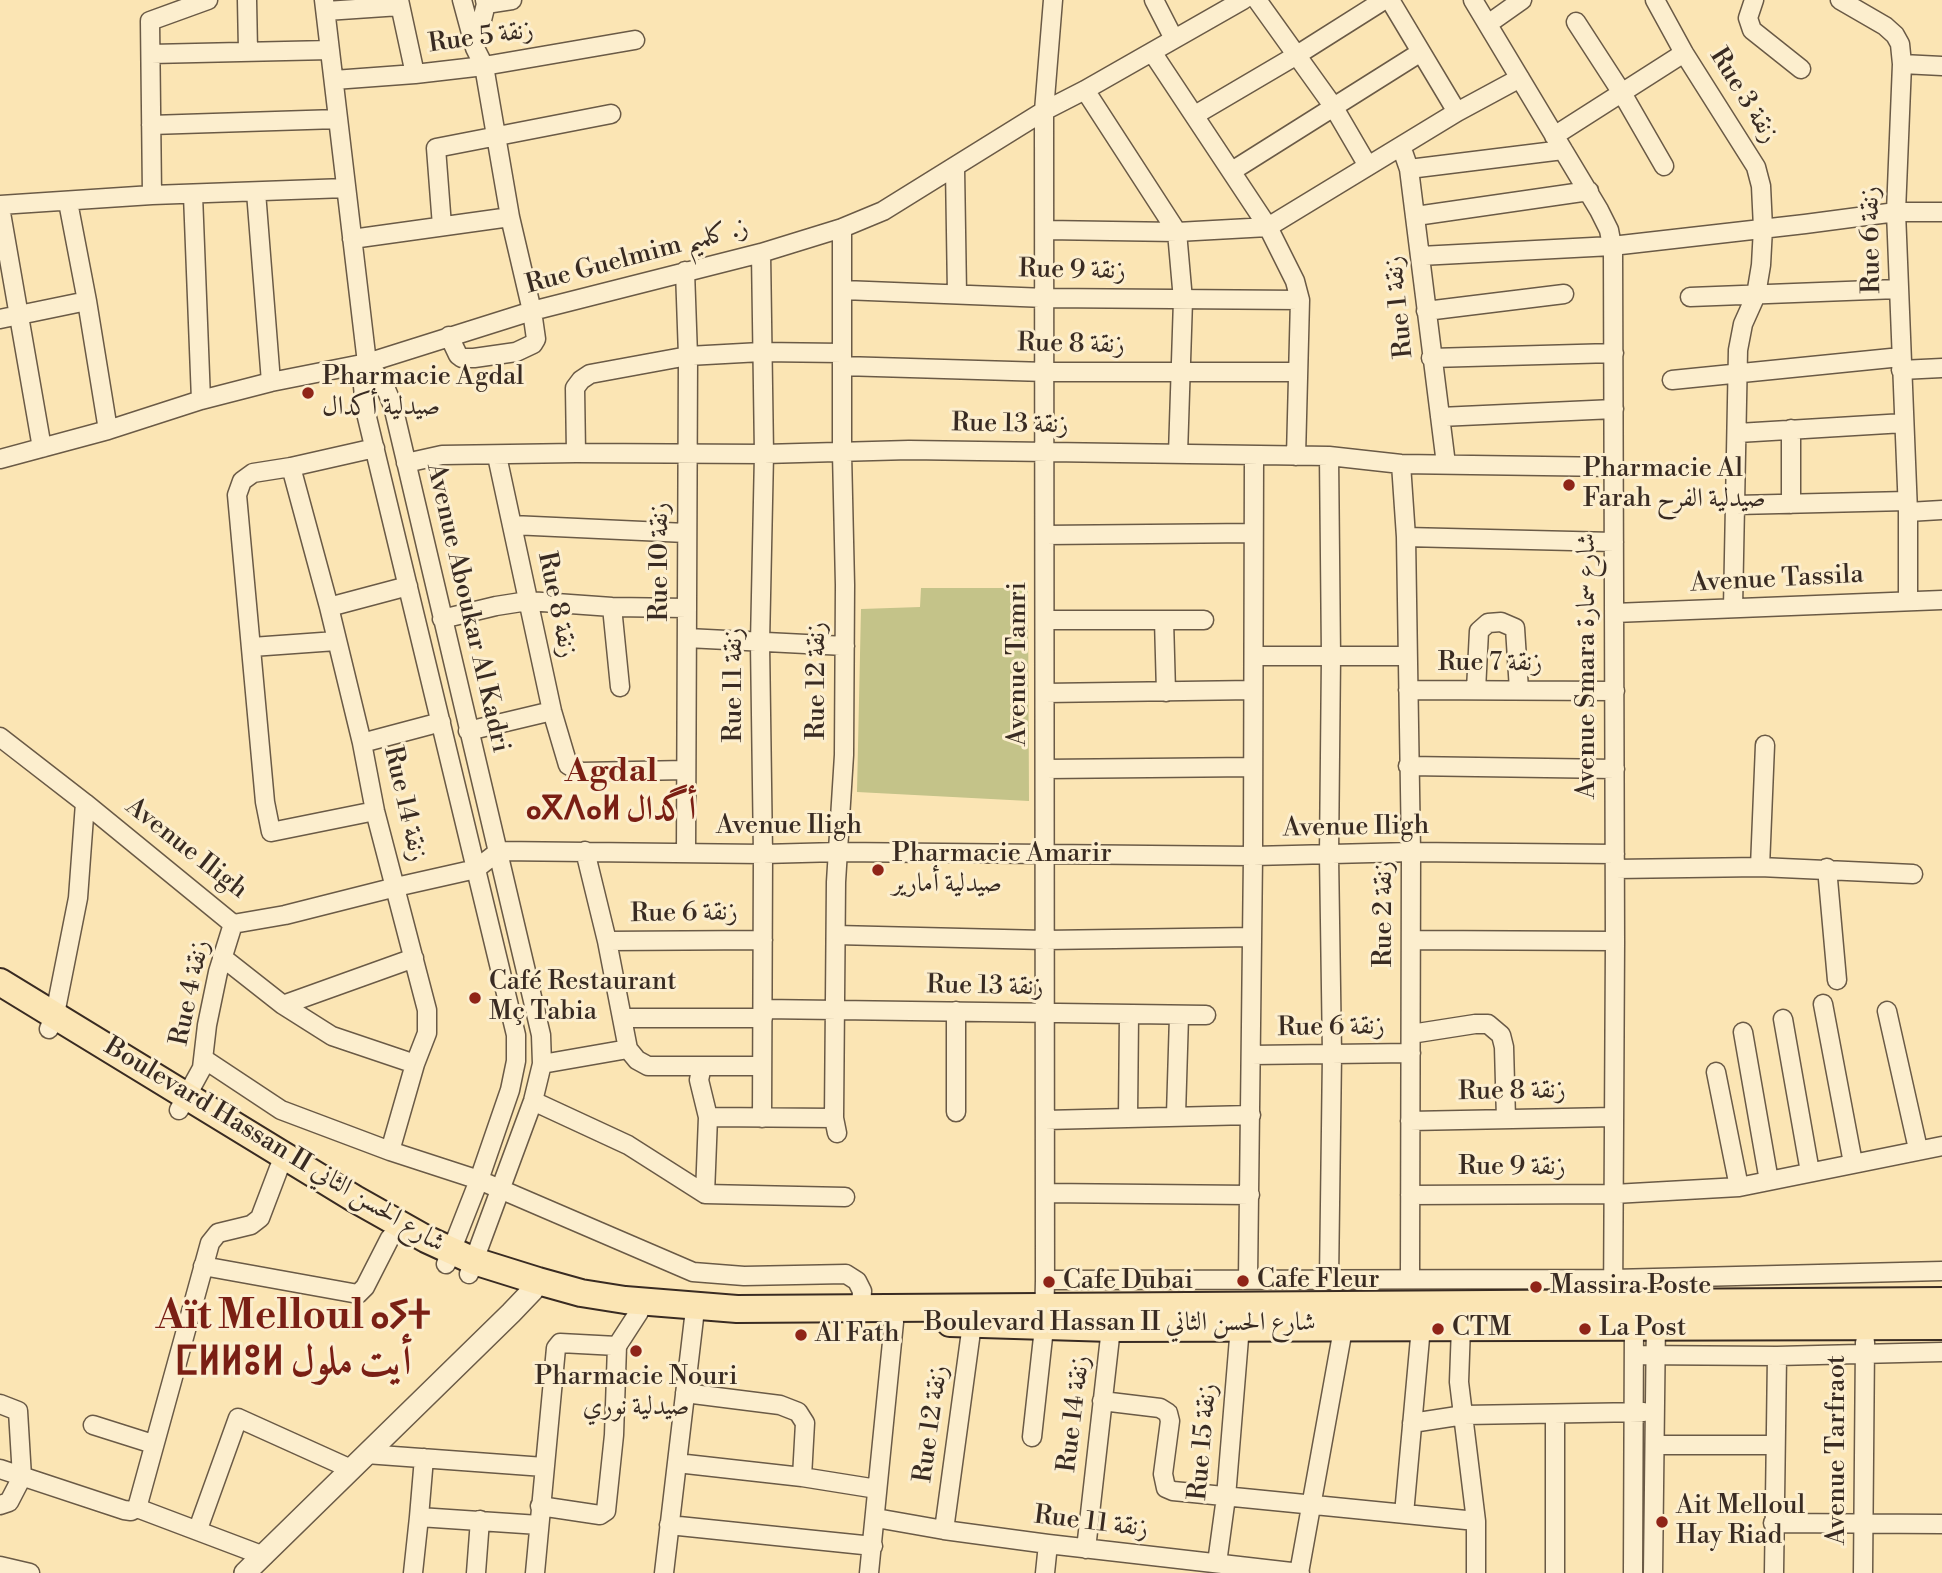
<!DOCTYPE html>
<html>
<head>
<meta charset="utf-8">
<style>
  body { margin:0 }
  canvas { display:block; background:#fbe5b4 }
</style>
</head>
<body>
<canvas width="1942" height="1573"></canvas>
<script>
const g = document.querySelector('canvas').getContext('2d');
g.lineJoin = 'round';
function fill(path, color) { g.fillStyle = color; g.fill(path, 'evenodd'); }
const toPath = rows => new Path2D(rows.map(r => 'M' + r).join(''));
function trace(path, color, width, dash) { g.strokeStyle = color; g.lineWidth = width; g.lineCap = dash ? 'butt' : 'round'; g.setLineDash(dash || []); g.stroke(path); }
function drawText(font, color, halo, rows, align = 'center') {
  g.font = font + ' "Libre Bodoni",Amiri,"Noto Sans Tifinagh",serif'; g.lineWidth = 6; g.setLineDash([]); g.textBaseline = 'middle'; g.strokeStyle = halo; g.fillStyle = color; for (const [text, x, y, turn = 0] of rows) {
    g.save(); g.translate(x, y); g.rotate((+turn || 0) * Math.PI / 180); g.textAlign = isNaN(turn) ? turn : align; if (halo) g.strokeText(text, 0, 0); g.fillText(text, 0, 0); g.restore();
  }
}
fill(toPath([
  [921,588,1028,588,1029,801,857,792,861,609,920,607]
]), '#c4c389');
const minor = toPath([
  [247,0,248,50],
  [324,0,367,363,363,386,365,409,516,1035,516,1061,510,1090,479,1180,446,1264],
  [399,0,415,74],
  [1154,0,1174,39],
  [1257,0,1333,106,1368,166],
  [1390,0,1457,112],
  [1473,0,1599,210,1609,230,1613,251,1615,941,1613,1313],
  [1655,0,1684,53,1756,167,1761,186,1763,228,1761,265,1756,295,1743,324,1738,350,1733,608],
  [1754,0,1748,18,1752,30,1801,69],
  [1840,0,1885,26,1895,35,1900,44,1902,64,1896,212,1908,512,1908,600],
  [486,4,512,0],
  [326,11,400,6],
  [1576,22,1622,93,1664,166],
  [1488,24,1522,0],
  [476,44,486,4,485,0],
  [1152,52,1268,227,1295,281,1300,300,1296,456],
  [151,54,330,50],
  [1902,64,1942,66],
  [334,80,415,74,484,66,635,40],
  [1085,90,1177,232,1183,300,1178,454],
  [1195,115,1297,55,1384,0],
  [151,125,338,119],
  [1554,136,1684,53],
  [1401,146,1409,169,1446,464],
  [955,168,957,294],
  [1409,169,1563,150],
  [1232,171,1421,52],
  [256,192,271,382],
  [152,195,150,21,208,0],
  [193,195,201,400],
  [68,202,87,301,108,430],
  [0,205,152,195,346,188],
  [0,207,42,448],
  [1416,216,1589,191],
  [442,226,436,148,611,114],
  [1046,230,1177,232,1268,227,1457,112,1520,78],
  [352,239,510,217],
  [761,253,764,454,760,643,763,854,762,1118],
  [1420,256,1612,246,1805,224,1896,212,1942,212],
  [685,271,688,356,686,853],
  [843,290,1046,298,1300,300],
  [1690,297,1898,289],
  [1426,311,1564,294],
  [0,319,87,301],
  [449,336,458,355,462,358,474,358,516,352,533,344,536,339,532,311,510,217,484,66,475,48,462,0],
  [1431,358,1614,353],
  [367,363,383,382,393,406,541,1035,542,1064,533,1101,469,1274],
  [842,366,1046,372,1298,372],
  [1901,370,1942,368],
  [1672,380,1901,357],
  [1440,417,1614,409],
  [1791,429,1791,504],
  [1738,433,1904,423],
  [375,448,291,467,253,473,242,481,237,495,265,802,271,832,375,811],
  [576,453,575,388,581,380,590,374,688,356,761,352,842,353],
  [497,456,552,711,568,765,581,772,686,770],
  [1329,456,1331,656,1329,855,1332,1054,1329,1280],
  [0,459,108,430,201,400,271,382,367,363,532,311,761,253,842,228,883,211,1044,111,1085,90,1243,0],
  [406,463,442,455,576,453,764,454,909,450,1329,456,1401,464,1614,467],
  [1401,464,1406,537,1411,852,1410,1279],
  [291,467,329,607,362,743,375,811,427,1010,427,1033,415,1064,390,1151],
  [1736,505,1907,501],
  [1908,512,1942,510],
  [512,525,686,533],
  [1045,535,1253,533],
  [1406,537,1614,542],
  [329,607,408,586],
  [612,607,620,687],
  [1614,613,1942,600],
  [442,619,496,606,528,601,612,607,687,608],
  [1045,620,1204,620],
  [1164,620,1166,692],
  [687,638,845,646],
  [252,647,336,641],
  [1254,656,1407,656],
  [1408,690,1615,691],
  [1476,690,1479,631,1488,623,1501,622,1515,628,1519,690],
  [1045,693,1253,690],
  [468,731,552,711],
  [0,737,85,803,233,924,285,915,396,887,476,869,499,851,763,854,839,852,1253,856,1411,852,1615,854],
  [362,743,441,722],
  [1408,766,1615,769],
  [1045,769,1253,767],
  [585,851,607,941,628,1049],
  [1760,867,1765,745],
  [1827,868,1837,980],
  [1615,869,1760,867,1913,874],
  [836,935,1045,940,1252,937],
  [1412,940,1615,941],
  [607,941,763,940],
  [222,957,283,1005,332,1036,415,1064],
  [1823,1004,1853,1163],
  [283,1005,414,958],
  [763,1009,1206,1015],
  [956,1011,956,1112],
  [1887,1011,1918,1149],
  [623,1018,763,1018],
  [1783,1019,1810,1172],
  [49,1029,55,1014,78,898,85,803],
  [1743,1032,1769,1181],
  [1411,1034,1475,1024,1488,1024,1501,1035,1504,1047,1506,1119],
  [1251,1055,1411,1053],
  [204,1059,281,1110,390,1151,479,1180,693,1272,744,1276,846,1274,857,1281,862,1291,861,1308],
  [542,1064,628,1049,637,1060,648,1066,762,1066],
  [702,1066,699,1080,708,1117,834,1118],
  [1716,1072,1739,1187,1942,1146],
  [533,1101,628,1145,705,1194,708,1117],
  [179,1110,202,1068,207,1025,218,972,233,924],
  [1176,1115,1179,1016],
  [1128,1117,1129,1015],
  [1045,1120,1251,1115],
  [1410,1121,1614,1117],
  [837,1133,834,1118,836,882,844,755,845,585,842,453,842,228],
  [1045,1193,1250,1195],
  [705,1194,845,1197],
  [1410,1195,1614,1194,1739,1187],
  [203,1266,358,1294,365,1287,390,1238],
  [1248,1279,1253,856,1254,455],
  [1045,1280,1613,1279,1942,1271],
  [1461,1327,1459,1382,1476,1521,1476,1573],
  [1634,1355,1777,1356,1942,1352],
  [685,1393,780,1405,798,1412,805,1423,802,1477],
  [1102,1401,1160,1408,1168,1413,1170,1421,1163,1474,1166,1488,1173,1491,1476,1521],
  [0,1404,18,1411,22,1477,9,1502,0,1505],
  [1412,1423,1464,1415,1644,1412],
  [93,1425,153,1444],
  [1032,1437,1044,1328,1045,1280,1044,111,1053,0],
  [1655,1445,1775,1445],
  [366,1454,544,1467],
  [677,1463,802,1477,877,1489],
  [0,1469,124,1510,131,1511,137,1508,264,1556],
  [540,1506,600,1515,606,1511,614,1435,617,1346,639,1312],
  [137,1508,210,1243,218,1233,251,1225,260,1218,279,1168],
  [1404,1514,1421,1327],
  [419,1517,424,1458],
  [876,1518,944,1530,1048,1544,1300,1573],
  [1773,1523,1942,1524],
  [669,1525,873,1546],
  [198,1529,238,1418,351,1469],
  [944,1530,972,1324],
  [1086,1549,1111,1328],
  [1217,1563,1226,1497,1240,1326],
  [0,1566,30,1573],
  [413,1573,419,1517,539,1525],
  [476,1573,480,1520],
  [535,1573,556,1348,560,1343,617,1346],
  [664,1573,694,1318],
  [869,1573,894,1322],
  [1045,1573,1048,1544],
  [1299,1573,1345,1318],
  [1555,1573,1555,1414],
  [1633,1573,1634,1318],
  [1653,1573,1656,1318],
  [1774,1573,1777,1356],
  [1863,1573,1865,1342]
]);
const tertiary = toPath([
  [245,1573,511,1313,532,1291,538,1281]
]);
const primary = toPath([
  [0,982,355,1199,426,1239,474,1261,538,1281,581,1293,625,1300,737,1309,1942,1301],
  [950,1323,1111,1328,1942,1326]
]);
trace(minor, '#6a5a46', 21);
trace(tertiary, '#6a5a46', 24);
trace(primary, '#392b22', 30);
trace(minor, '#fceece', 18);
trace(tertiary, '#fceece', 21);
trace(primary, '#fbe5b4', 26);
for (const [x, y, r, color] of [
  [308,393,7,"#8f2418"],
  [1569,485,7,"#8f2418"],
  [878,870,7,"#8f2418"],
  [475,998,7,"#8f2418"],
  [1243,1281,7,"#8f2418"],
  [1049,1282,7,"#8f2418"],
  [1536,1287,7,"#8f2418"],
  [1438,1329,7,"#8f2418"],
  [1585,1329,7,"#8f2418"],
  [801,1335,7,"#8f2418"],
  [636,1351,7,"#8f2418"],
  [1662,1522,7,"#8f2418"]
]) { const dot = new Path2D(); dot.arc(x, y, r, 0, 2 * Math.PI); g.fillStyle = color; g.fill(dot); trace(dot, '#fceece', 2.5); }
drawText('26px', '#392b22', '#fceece', [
  ["Rue 5 زنقة",481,38,-8],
  ["Rue 3 زنقة",1743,96,58],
  ["Rue 6 زنقة",1872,240,-91],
  ["Rue Guelmim ز. كلميم",637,257,-15],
  ["Rue 9 زنقة",1072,271,1],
  ["Rue 1 زنقة",1400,307,-96],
  ["Rue 8 زنقة",1071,345,1],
  ["Rue 13 زنقة",1010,425,1],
  ["Rue 10 زنقة",661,562,-90],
  ["Avenue Tassila",1777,580,-3],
  ["Rue 8 زنقة",556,605,78],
  ["Avenue Aboukar Al Kadri",467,608,77],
  ["Avenue Tamri",1019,664,-90],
  ["Rue 7 زنقة",1490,664],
  ["Avenue Smara شارع سمارة",1588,666,-90],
  ["Rue 12 زنقة",818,681,-90],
  ["Rue 11 زنقة",735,685,-90],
  ["Rue 14 زنقة",404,804,77],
  ["Avenue Iligh",789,827],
  ["Avenue Iligh",1356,828,-1],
  ["Avenue Iligh",186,849,38],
  ["Rue 6 زنقة",684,914,-1],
  ["Rue 2 زنقة",1385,914,-90],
  ["Rue 13 زنقة",985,987,1],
  ["Rue 4 زنقة",191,993,-78],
  ["Rue 6 زنقة",1331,1028,-1],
  ["Rue 8 زنقة",1512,1092,-1],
  ["Boulevard Hassan II شارع الحسن الثاني",274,1146,31],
  ["Rue 9 زنقة",1512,1168],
  ["Boulevard Hassan II شارع الحسن الثاني",1120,1324],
  ["Rue 14 زنقة",1075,1414,-83],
  ["Rue 12 زنقة",932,1424,-82],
  ["Rue 15 زنقة",1204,1442,-85],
  ["Avenue Tarfraot",1838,1450,-90],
  ["Rue 11 زنقة",1091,1523,7]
]);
drawText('26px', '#392b22', '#fceece', [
  ["Pharmacie Agdal",322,378],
  ["صيدلية أكدال",322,408],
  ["Pharmacie Al",1583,470],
  ["Farah صيدلية الفرح",1583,500],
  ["Pharmacie Amarir",892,855],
  ["صيدلية أمارير",892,885],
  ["Café Restaurant",489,983],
  ["Mç Tabia",489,1013],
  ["Cafe Fleur",1257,1281],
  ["Cafe Dubai",1063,1282],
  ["Massira Poste",1550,1287],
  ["CTM",1452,1329],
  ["La Post",1599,1329],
  ["Al Fath",815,1335],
  ["Pharmacie Nouri",636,1378,"center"],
  ["صيدلية نوري",636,1408,"center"],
  ["Ait Melloul",1676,1507],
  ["Hay Riad",1676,1537]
], 'left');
drawText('bold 33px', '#7a1f14', '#fceece', [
  ["Agdal",611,773],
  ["ⴰⴳⴷⴰⵍ أگدال",611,811]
]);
drawText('bold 40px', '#7a1f14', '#fceece', [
  ["Aït Melloul ⴰⵢⵜ",293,1318],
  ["ⵎⵍⵍⵓⵍ أيت ملول",293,1364]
]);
</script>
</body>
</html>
